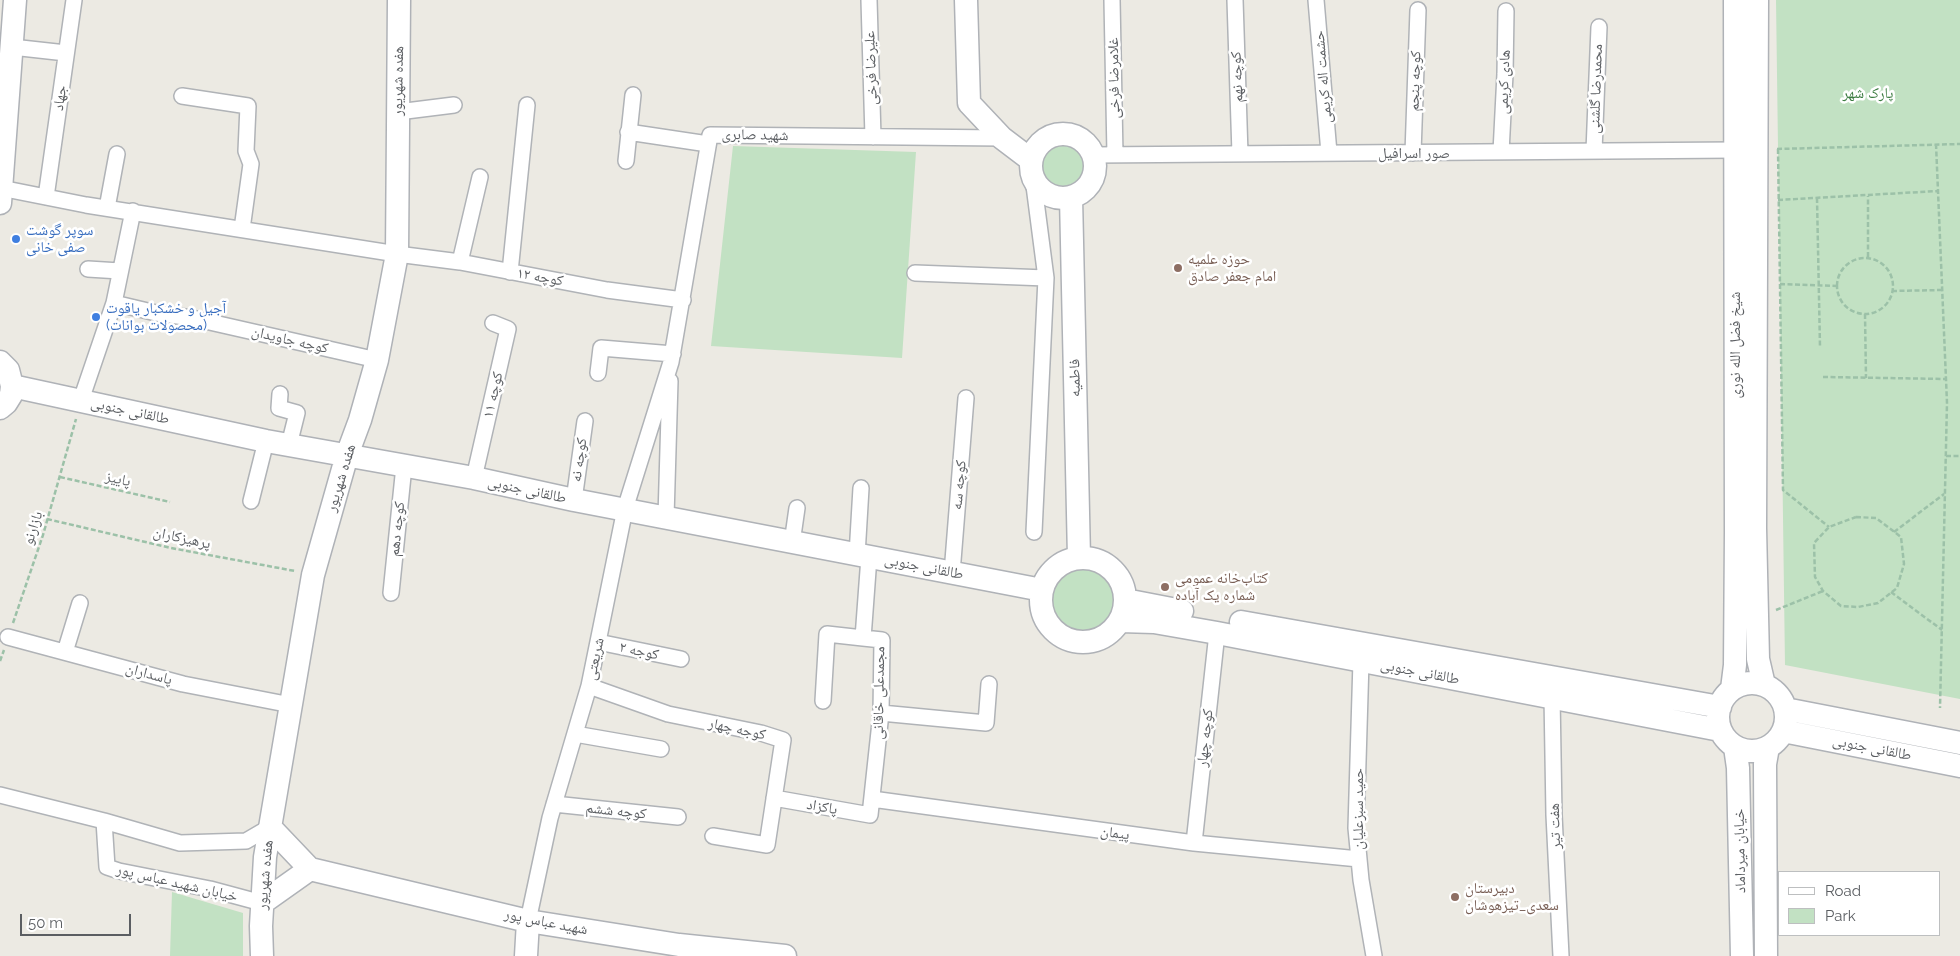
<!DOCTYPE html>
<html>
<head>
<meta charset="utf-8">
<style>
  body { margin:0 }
  #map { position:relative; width:1960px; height:956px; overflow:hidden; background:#eceae3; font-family:Raleway,sans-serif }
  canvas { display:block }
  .legend { position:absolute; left:1778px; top:871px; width:162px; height:65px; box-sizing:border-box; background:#fff; border:1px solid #bdbfc0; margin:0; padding:6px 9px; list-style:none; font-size:15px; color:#5b5e62 }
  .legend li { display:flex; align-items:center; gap:10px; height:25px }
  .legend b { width:25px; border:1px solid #bdbfc0 }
  .scale { position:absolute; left:20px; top:914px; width:111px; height:22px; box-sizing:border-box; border:2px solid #5b5e62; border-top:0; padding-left:6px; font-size:15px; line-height:18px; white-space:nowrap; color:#5b5e62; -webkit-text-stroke:4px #fff; paint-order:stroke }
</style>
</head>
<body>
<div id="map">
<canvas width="1960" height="956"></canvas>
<ul class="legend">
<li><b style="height:6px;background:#fff"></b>Road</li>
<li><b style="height:14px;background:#c2e1c3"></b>Park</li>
</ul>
<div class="scale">50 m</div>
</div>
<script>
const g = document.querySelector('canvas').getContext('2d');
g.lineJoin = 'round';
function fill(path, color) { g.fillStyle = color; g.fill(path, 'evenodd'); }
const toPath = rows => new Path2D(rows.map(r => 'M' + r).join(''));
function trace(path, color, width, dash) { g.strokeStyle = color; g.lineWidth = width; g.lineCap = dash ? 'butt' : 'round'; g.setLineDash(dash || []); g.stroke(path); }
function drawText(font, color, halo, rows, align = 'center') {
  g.font = font + ' Raleway,"Noto Naskh Arabic",sans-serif'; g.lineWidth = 5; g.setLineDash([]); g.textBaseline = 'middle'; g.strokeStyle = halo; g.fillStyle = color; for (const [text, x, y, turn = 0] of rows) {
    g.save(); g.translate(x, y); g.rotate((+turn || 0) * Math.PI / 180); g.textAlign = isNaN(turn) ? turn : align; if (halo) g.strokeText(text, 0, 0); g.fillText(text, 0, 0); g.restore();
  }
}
fill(toPath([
  [1776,0,1960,0,1960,699,1785,665],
  '1041 166a23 23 0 1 1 46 0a23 23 0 1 1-46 0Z',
  [733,146,916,152,902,358,711,346],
  '1050 600a32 32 0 1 1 64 0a32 32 0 1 1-64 0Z',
  [172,892,243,913,243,956,170,956]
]), '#c2e1c3');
const street = toPath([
  [869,0,873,137],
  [1112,0,1115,155],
  [1235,0,1240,154],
  [1316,0,1329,153],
  [12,47,66,53],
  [182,96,248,106,246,151,251,164,242,229],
  [398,112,454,105],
  [628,132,708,144],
  [1594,151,1599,27],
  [1501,152,1505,74,1506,11],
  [1413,153,1418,10],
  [1094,155,1735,150],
  [626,161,633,95],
  [1033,178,1046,278,1034,532],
  [1,188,86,205,397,254,460,262,607,290,683,300],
  [46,197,74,0],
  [107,208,117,154],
  [460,262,480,177],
  [88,269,120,271],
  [510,272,527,105],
  [915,273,1046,278],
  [114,303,156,313,192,318,377,360],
  [598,373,601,348,673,354],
  [280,394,279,408,297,413,289,445],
  [81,400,114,303,133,211],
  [474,478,508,329,493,323],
  [574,500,585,421],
  [251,501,266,441],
  [666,517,670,381],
  [792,543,797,508],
  [857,555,861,488],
  [952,573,966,398],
  [391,593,404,466],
  [8,637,183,684,291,705],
  [598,642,681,659],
  [65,652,80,603],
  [1361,661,1356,828,1361,880,1374,956],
  [589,686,668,714,761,733,783,740,767,845,713,836],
  [1552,696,1554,815,1561,956],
  [823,701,827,634,863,638],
  [881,713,986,723,989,684],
  [575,734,661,749],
  [0,795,104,821,180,843,246,841,270,827],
  [774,798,870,815,881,713,882,640,863,638,869,557],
  [872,799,1194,843,1359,859],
  [554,804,678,817],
  [104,821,107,867,119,871,210,889,262,903],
  [1194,843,1217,633],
  [528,921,550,818,589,686,625,509,671,362,710,135,1002,138]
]);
const secondary = toPath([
  [966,0,969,103,1002,138,1031,160],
  [1757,0,1755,528,1758,659,1764,685],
  '1031 166a32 32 0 1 1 64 0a32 32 0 1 1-64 0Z',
  [1071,197,1079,558],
  [0,203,15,0],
  [0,362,8,370,12,386,11,395,6,403,0,408],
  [12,386,266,441,474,478,574,500,1042,590],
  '1041 600a42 42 0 1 1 84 0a42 42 0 1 1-84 0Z',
  [1125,600,1182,611],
  [1120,621,1154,622,1217,633,1720,730],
  [1241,622,1720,707],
  '1718 717a34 34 0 1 1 68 0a34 34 0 1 1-68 0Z',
  [1732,689,1735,665,1736,532,1735,0],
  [1785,709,1960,743],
  [1783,731,1960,766],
  [1735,747,1738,768,1742,956],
  [270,827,310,869],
  [310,869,528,921,679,945,785,956],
  [262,903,310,869],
  [262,956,261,926,265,857,313,575,347,455,360,420,377,360,397,254,399,0],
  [526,956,528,921],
  [1766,956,1765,764,1768,747]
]);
trace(street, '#b0b3b7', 18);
trace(secondary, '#afb2b7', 25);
trace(toPath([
  [1936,144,1947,403,1940,708],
  [1777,149,1960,144],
  [1778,149,1783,490,1829,527],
  [1817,198,1820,347],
  [1778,200,1938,191],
  [1868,257,1868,196],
  '1837 286a28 28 0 1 1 56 0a28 28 0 1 1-56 0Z',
  [1780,284,1837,286],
  [1892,291,1942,290],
  [1865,314,1866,378],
  [1823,377,1946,379],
  [1946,456,1960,456],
  [60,477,170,502],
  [1856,517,1876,518,1901,537,1904,564,1897,588,1878,603,1858,607,1841,606,1823,591,1815,577,1814,543,1829,527,1856,517],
  [47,519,171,548,295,571],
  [1894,532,1944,494],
  [1891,592,1942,630],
  [1776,610,1823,591],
  [13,623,43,535,76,419],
  [0,661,4,650]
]), '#9cc1a8', 2.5, [5, 2.5]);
trace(street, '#fff', 15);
trace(secondary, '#fff', 22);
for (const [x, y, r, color] of [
  [16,239,5,"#3f7fe0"],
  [1178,268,5,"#8d6e63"],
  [96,317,5,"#3f7fe0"],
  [1165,587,5,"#8d6e63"],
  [1455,897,5,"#8d6e63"]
]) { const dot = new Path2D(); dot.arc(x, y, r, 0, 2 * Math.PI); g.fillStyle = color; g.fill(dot); trace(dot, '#fff', 2); }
drawText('15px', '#5b5e62', '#fff', [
  ["علیرضا فرخی",871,68,-92],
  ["کوچه نهم",1237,77,-92],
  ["حشمت اله کریمی",1323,77,-95],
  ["غلامرضا فرخی",1114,78,-91],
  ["هفده شهریور",398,81,-89],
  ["کوچه پنجم",1415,81,-88],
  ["هادی کریمی",1504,82,-88],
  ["محمدرضا گلشنی",1596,89,-88],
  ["جهاد",60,98,-82],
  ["شهید صابری",755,135,1],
  ["صور اسرافیل",1414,153],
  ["کوچه ۱۲",540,277,10],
  ["کوچه جاویدان",290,340,13],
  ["شیخ فضل الله نوری",1735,345,-90],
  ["فاطمیه",1075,378,-91],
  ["کوچه ۱۱",493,395,-77],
  ["طالقانی جنوبی",130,411,12],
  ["کوچه نه",579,460,-82],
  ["هفده شهریور",341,478,-73],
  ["پاییز",118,479,13],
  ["کوچه سه",959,485,-85],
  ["طالقانی جنوبی",527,490,12],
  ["بازارنو",33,528,-72],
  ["کوچه دهم",397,529,-84],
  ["پرهیزکاران",182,538,12],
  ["طالقانی جنوبی",924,567,11],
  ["کوجه ۲",639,651,12],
  ["شریعتی",595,659,-78],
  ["طالقانی جنوبی",1420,672,11],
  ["پاسداران",149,674,15],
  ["مجمدعلی خاقانی",879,693,-89],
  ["کوجه چهار",737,729,12],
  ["کوچه چهار",1205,738,-84],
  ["طالقانی جنوبی",1872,748,11],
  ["پاکزاد",822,807,10],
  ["حمید سبزعلیان",1358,809,-90],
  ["کوچه ششم",616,811,6],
  ["هفت تیر",1555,826,-92],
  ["پیمان",1115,833,8],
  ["خیابان میرداماد",1740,851,-91],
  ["هفده شهریور",265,875,-85],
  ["خیابان شهید عباس پور",177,883,13],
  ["شهید عباس پور",546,922,11]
]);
drawText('15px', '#3e7e43', '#fff', [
  ["پارک شهر",1868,93]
]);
drawText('15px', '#366cbe', '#fff', [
  ["سوپر گوشت",26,230],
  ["صفی خانی",26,247],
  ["آجیل و خشکبار یاقوت",106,308],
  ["(محصولات بوانات)",106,325]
], 'left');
drawText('15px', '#785e54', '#fff', [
  ["حوزه علمیه",1188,259],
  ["امام جعفر صادق",1188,276],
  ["کتاب‌خانه عمومی",1175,578],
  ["شماره یک آباده",1175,595],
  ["دبیرستان",1465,888],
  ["سعدی_تیزهوشان",1465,905]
], 'left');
</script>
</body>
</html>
